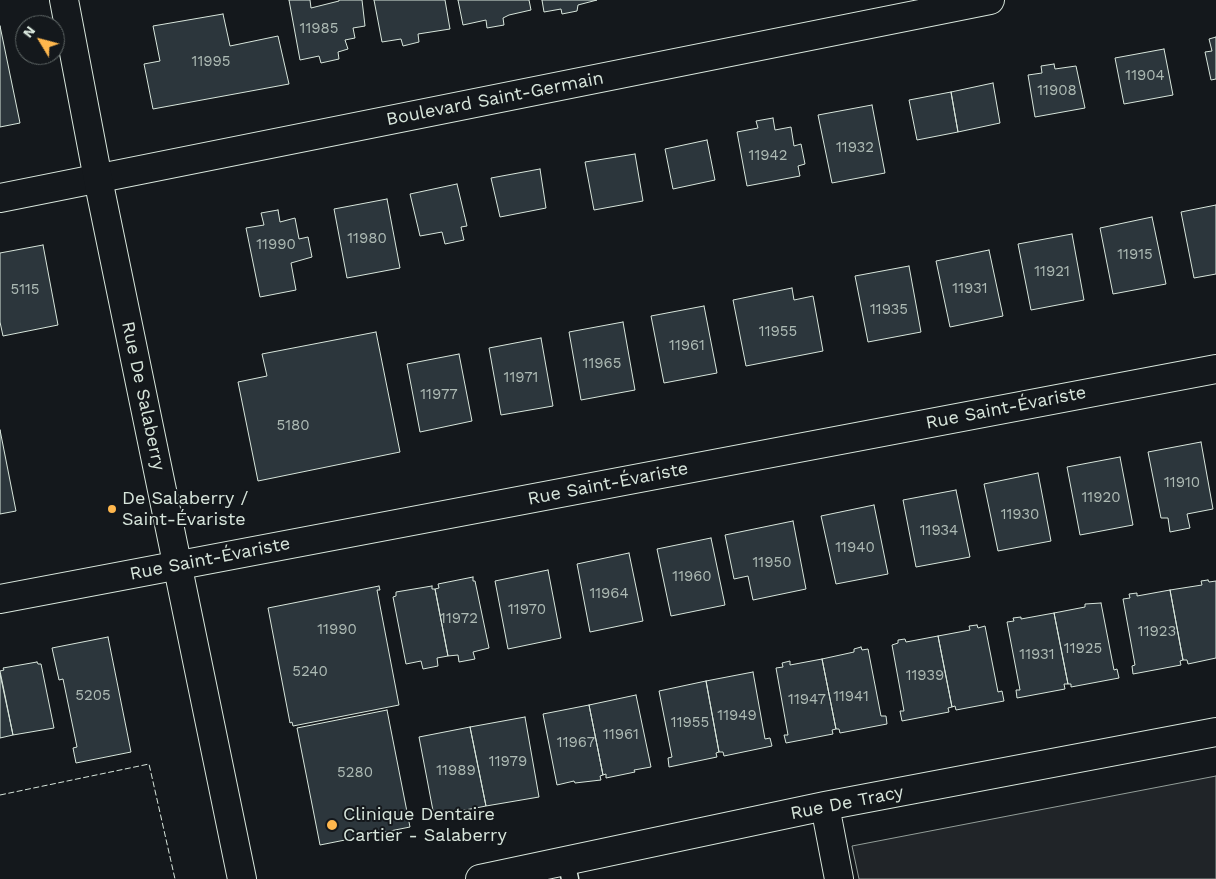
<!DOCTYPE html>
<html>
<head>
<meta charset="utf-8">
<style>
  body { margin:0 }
  #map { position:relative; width:1216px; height:879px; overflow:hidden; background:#14181c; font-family:"Work Sans",sans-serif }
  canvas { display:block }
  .north { position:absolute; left:15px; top:15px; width:50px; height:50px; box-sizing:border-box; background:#14181c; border:1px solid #626a69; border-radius:50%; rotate:307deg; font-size:14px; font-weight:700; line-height:20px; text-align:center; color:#d8e6dc }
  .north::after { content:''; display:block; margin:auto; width:18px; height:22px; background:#ffb74d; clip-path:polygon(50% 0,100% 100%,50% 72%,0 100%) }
</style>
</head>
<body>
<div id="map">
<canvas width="1216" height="879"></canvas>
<div class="north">N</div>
</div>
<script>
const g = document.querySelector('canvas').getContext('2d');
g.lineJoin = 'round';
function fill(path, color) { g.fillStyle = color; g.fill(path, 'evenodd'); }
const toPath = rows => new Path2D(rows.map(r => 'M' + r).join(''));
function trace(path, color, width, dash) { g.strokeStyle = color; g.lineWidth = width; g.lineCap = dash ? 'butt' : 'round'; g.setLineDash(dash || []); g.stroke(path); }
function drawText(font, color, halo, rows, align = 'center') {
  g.font = font + ' "Work Sans",sans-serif'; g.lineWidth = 4; g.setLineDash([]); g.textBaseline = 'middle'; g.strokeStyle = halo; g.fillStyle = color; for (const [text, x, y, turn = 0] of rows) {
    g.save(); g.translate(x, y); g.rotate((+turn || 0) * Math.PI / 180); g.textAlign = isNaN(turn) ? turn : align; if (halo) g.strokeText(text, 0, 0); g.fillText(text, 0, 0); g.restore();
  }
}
const green = toPath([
  [1216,776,1216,879,859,879,852,846,1216,776]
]);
fill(green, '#202428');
trace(green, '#939e99', 1);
const building = toPath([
  [289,0,310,0,311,8,339,1,339,0,362,0,365,26,353,28,355,38,345,40,348,49,338,52,339,59,321,63,319,56,300,60,289,0],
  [374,0,445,0,450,29,418,34,419,42,403,46,401,39,382,42,374,0],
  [458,0,529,0,531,10,509,15,503,18,504,25,487,28,486,20,463,25,458,0],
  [542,0,597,0,578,5,577,11,562,14,561,9,544,12,542,0],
  [223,14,230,46,278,36,289,84,153,109,144,64,160,61,153,26,223,14],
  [0,26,20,123,0,127,0,26],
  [1216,37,1216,79,1211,80,1205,52,1212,51,1209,39,1216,37],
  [1164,49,1173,95,1124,104,1115,58,1164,49],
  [1054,64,1055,69,1076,66,1085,108,1035,117,1028,75,1042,73,1041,66,1054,64],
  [993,83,1000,123,958,132,951,92,993,83],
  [951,92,958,132,917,140,909,100,951,92],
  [872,105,885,173,832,183,818,115,872,105],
  [773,118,775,130,791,127,794,146,801,144,805,164,798,166,800,176,747,186,737,132,758,128,756,121,773,118],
  [707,140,715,180,673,189,665,149,707,140],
  [635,154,643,201,594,210,585,162,635,154],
  [540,169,546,208,500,217,491,178,540,169],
  [457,184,467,226,461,227,464,240,445,244,442,232,420,236,410,194,457,184],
  [387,199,400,268,347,278,334,209,387,199],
  [1216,205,1216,274,1194,278,1181,212,1216,205],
  [278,210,280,222,295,218,299,239,308,237,312,257,291,263,296,290,260,297,246,228,264,225,261,213,278,210],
  [1152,217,1166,284,1113,294,1100,228,1152,217],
  [1072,234,1084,300,1031,310,1018,244,1072,234],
  [43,245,58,325,3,336,0,322,0,253,43,245],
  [989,250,1003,316,950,327,936,261,989,250],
  [909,266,921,332,868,342,855,276,909,266],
  [792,288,794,300,813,296,823,351,746,366,733,300,792,288],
  [704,306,717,373,664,383,651,316,704,306],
  [623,322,635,390,581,400,569,332,623,322],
  [376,332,400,452,258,481,238,382,267,376,262,354,376,332],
  [541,338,553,406,501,415,489,348,541,338],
  [459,354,472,421,420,432,407,364,459,354],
  [0,430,16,511,0,514,0,430],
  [1201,442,1213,509,1187,514,1190,528,1170,532,1168,518,1161,518,1148,452,1201,442],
  [1120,457,1133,525,1080,535,1067,467,1120,457],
  [1038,473,1051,541,998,551,984,484,1038,473],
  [956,490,970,557,916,567,903,500,956,490],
  [874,505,888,574,836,584,821,516,874,505],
  [793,521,806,589,753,600,748,576,734,579,725,535,793,521],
  [711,538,725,605,671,616,657,549,711,538],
  [629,553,643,621,590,632,577,564,629,553],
  [548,570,561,638,508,649,495,581,548,570],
  [473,577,473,581,475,581,489,648,473,652,475,659,459,662,458,655,448,656,435,589,439,588,438,584,473,577],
  [1208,580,1209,582,1216,581,1216,658,1188,664,1187,660,1183,660,1170,590,1202,585,1201,581,1208,580],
  [379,586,380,590,377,590,399,705,293,726,292,722,290,723,268,608,379,586],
  [432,586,432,589,435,589,448,656,437,658,438,666,423,669,421,661,406,664,393,597,396,596,396,592,432,586],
  [1170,590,1183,660,1180,661,1181,665,1133,674,1132,666,1135,665,1123,599,1130,598,1129,594,1137,593,1137,596,1170,590],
  [1101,603,1114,670,1117,669,1119,678,1071,687,1071,684,1068,684,1054,613,1085,607,1085,604,1101,603],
  [1054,613,1068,684,1064,684,1065,689,1017,698,1016,690,1020,690,1007,622,1014,621,1013,618,1021,617,1021,619,1054,613],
  [977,625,978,628,985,626,998,692,1002,691,1004,701,956,710,955,706,952,707,938,636,970,630,969,626,977,625],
  [938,636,952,707,948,708,949,712,902,721,900,711,904,711,892,645,898,643,898,640,905,639,906,642,938,636],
  [108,637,131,752,76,763,73,748,77,747,63,679,59,680,52,648,108,637],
  [861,647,862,650,868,649,881,716,886,716,887,724,840,733,839,729,836,729,822,659,854,652,854,649,861,647],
  [822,659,836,729,832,730,833,734,786,743,784,735,788,735,776,668,783,667,782,663,790,661,790,665,822,659],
  [37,662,38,664,41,664,54,728,13,735,0,671,4,670,3,668,37,662],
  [753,672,765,739,770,738,772,746,724,756,723,752,719,752,706,681,753,672],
  [0,674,13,735,0,738,0,674],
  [706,681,719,752,716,753,717,757,669,767,668,758,672,757,659,691,706,681],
  [636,695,651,767,634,770,635,772,606,778,606,774,603,775,589,705,636,695],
  [589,705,603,775,600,776,601,780,575,783,574,781,557,785,543,714,589,705],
  [387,710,410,827,320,845,297,728,387,710],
  [525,717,539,797,486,806,470,727,525,717],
  [470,727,486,806,434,816,419,737,470,727]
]);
fill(building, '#2c363c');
trace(building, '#d8e6dc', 1);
const lane = toPath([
  [566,861,570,879]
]);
const street = toPath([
  [0,198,990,0],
  [0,599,1216,369],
  [825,806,839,879],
  [480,879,825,806,1216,732]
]);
const secondary = toPath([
  [64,0,98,179,242,879]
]);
trace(lane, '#d8e6dc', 19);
trace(street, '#d8e6dc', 30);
trace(secondary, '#d8e6dc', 30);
trace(lane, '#14181c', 16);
trace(street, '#14181c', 28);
trace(secondary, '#14181c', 28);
trace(toPath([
  [0,795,149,764,175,879]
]), '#d8e6dc', 1, [6, 2.5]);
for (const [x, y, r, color] of [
  [112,509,5,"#ffb74d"],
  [332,825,6,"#ffb74d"]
]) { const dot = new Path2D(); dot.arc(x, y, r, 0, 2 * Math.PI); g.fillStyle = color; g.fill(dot); trace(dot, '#14181c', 2); }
drawText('15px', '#adbab4', null, [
  ["11985",319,29],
  ["11995",211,62],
  ["11904",1145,76],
  ["11908",1057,91],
  ["11932",855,148],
  ["11942",768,156],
  ["11980",367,239],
  ["11990",276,245],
  ["11915",1135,255],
  ["11921",1052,272],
  ["11931",970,289],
  ["5115",25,290],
  ["11935",889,310],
  ["11955",778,332],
  ["11961",687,346],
  ["11965",602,364],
  ["11971",521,378],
  ["11977",439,395],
  ["5180",293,426],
  ["11910",1182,483],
  ["11920",1101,498],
  ["11930",1020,515],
  ["11934",939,531],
  ["11940",855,548],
  ["11950",772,563],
  ["11960",692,577],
  ["11964",609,594],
  ["11970",527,610],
  ["11972",459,619],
  ["11990",337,630],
  ["11923",1157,632],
  ["11925",1083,649],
  ["11931",1037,655],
  ["5240",310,672],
  ["11939",925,676],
  ["5205",93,696],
  ["11941",851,697],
  ["11947",807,700],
  ["11949",737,716],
  ["11955",690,723],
  ["11961",621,735],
  ["11967",576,743],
  ["11979",508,762],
  ["11989",456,771],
  ["5280",355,773]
]);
drawText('18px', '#d8e6dc', '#14181c', [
  ["Boulevard Saint-Germain",495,99,-11],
  ["Rue De Salaberry",143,396,78],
  ["Rue Saint-Évariste",1006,408,-11],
  ["Rue Saint-Évariste",608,484,-11],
  ["Rue Saint-Évariste",210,559,-11],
  ["Rue De Tracy",847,803,-11]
]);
drawText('18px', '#d8e6dc', '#14181c', [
  ["De Salaberry /",122,499],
  ["Saint-Évariste",122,520],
  ["Clinique Dentaire",343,815],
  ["Cartier - Salaberry",343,836]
], 'left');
</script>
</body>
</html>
